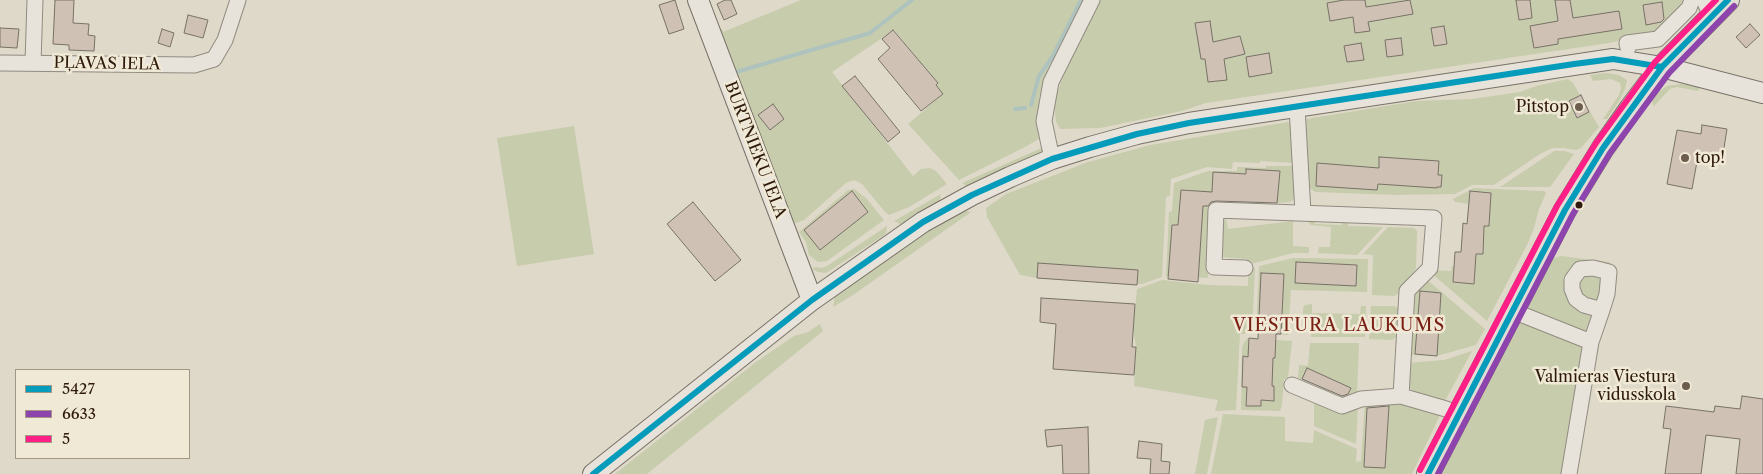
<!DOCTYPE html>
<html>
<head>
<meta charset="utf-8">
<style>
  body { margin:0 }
  #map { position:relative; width:1763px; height:474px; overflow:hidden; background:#dfd9c9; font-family:"Libre Caslon Text",serif }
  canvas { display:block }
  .legend { position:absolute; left:15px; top:369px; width:175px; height:90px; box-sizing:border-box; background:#f0e9d6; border:1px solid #a29685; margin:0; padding:6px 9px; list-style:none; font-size:15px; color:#2e1a0c }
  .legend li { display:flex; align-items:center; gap:10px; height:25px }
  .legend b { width:25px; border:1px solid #a29685 }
</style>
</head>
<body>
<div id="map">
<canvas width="1763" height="474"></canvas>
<ul class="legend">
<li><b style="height:6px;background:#059bbb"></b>5427</li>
<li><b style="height:6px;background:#8e44ad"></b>6633</li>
<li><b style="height:6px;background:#fe1f87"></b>5</li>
</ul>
</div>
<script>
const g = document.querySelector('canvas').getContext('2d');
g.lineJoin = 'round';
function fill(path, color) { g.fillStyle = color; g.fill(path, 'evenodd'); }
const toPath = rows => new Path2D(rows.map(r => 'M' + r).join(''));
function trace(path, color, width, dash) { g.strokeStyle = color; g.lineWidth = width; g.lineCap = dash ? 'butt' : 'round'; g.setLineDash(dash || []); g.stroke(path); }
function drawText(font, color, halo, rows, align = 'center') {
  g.font = font + ' "Libre Caslon Text",serif'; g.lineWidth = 5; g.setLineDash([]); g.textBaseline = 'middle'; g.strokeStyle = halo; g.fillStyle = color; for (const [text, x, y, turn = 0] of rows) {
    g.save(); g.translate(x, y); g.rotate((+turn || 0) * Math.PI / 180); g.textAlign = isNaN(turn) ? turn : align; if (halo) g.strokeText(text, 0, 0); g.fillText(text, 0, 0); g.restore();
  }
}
fill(toPath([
  [801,0,1084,0,1049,70,1039,98,1040,126,1044,136,1025,147,959,180,908,124,943,94,936,85,938,83,894,30,832,72,913,176,921,169,930,168,936,171,947,184,909,207,889,215,885,212,862,184,854,180,846,183,804,220,793,224,718,31,722,29,723,32],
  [1099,0,1686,0,1682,8,1658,30,1646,35,1609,43,1206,103,1182,111,1100,128,1060,129,1056,122,1054,105,1057,93,1072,51],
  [1606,73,1619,75,1627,80,1625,89,1619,101,1607,119,1603,119,1619,95,1621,88,1620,83,1611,79,1593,81,1590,75],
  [1568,79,1573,83,1599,127,1581,148,1576,150,1564,148,1552,148,1540,154,1494,185,1472,185,1455,194,1397,195,1315,192,1310,188,1304,124,1306,119,1417,101,1472,99,1520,92,1536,86],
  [1681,84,1701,87,1698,91,1677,87,1670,89,1654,106,1653,104,1652,100,1657,93,1667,86],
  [1288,122,1291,126,1295,163,1260,161,1260,163,1233,162,1232,169,1207,167,1171,179,1170,196,1166,197,1162,277,1142,284,1037,278,1020,275,987,217,986,208,1006,194,1088,162,1150,145],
  [574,126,594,254,517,266,497,138],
  [1044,147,1040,154,972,186,965,185,962,183],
  [1554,151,1565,151,1574,154,1550,187,1500,187],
  [1266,166,1296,166,1296,198,1290,202,1212,207,1208,278,1166,276,1169,212,1172,211,1174,183,1208,171,1237,171,1237,167,1266,168],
  [1474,188,1544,191,1546,193,1539,209,1534,228,1527,245,1487,321,1430,272,1430,270,1451,271,1452,266,1454,266,1453,282,1474,283,1476,254,1483,254,1484,226,1489,226,1491,193,1470,192,1469,204,1455,202,1453,199],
  [854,189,866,198,884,220,827,261,818,262,809,255,806,242,799,232,848,190],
  [941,194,939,203,902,225,894,221],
  [962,210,971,212,853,295,833,307,835,296,843,287,908,239],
  [1309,215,1315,215,1315,224,1342,225,1343,218,1348,217,1348,226,1383,227,1357,255,1318,253,1319,247,1330,247,1331,227,1311,225,1309,223],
  [1226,219,1228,229,1293,221,1293,246,1309,247,1309,253,1293,253,1247,265,1247,259,1220,257,1221,225],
  [887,226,886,233,883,236,826,273,818,272,812,269,815,267,821,268,827,266],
  [1388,227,1414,228,1417,231,1416,268,1409,280,1399,293,1394,296,1372,295,1373,255,1363,254],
  [1561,256,1610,262,1569,474,1428,474,1537,263],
  [1294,258,1368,259,1367,292,1291,290,1288,335,1256,333,1259,266],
  [1255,268,1252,333,1240,334,1236,410,1215,411,1218,400,1134,386,1136,347,1133,329,1137,289,1162,280,1209,285,1248,286,1248,270],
  [1425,278,1485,329,1476,345,1437,356,1410,355,1414,288],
  [1312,304,1312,313,1360,314,1361,306,1366,306,1365,337,1311,337,1311,321,1303,316,1303,308,1305,305],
  [1371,306,1394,306,1400,309,1398,336,1392,340,1369,339],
  [820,324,823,331,647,474,615,474,756,362,794,336,808,332],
  [1248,338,1292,341,1288,378,1284,379,1282,405,1280,411,1241,410,1242,348,1244,342],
  [1310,343,1359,343,1357,394,1346,399,1298,378,1299,365,1308,366],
  [1472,351,1445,401,1414,392,1409,387,1407,363,1444,360],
  [1389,399,1441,413,1412,474,1211,474,1223,414,1285,417,1285,441,1313,443,1314,430,1357,449,1356,462,1361,461,1365,402],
  [1314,401,1358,406,1356,444,1314,426],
  [1218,417,1207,474,1195,474,1205,420]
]), '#c7ccac');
trace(toPath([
  [736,72,870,33,912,0],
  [1031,105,1039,76,1053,56,1081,0],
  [1015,109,1025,108]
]), '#aec3be', 4);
const building = toPath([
  [55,0,74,0,73,23,89,24,88,35,95,36,94,51,69,50,69,45,53,44,55,0],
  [675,0,684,29,669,34,659,5,675,0],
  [725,0,731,0,737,14,724,20,717,4,725,0],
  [1344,0,1365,0,1366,7,1410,0,1413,14,1368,22,1370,31,1355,33,1353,17,1330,21,1327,3,1344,0],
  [1516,0,1530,0,1532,18,1519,20,1516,0],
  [1555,0,1570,0,1573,18,1619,11,1622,29,1558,39,1558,44,1534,48,1530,26,1558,21,1555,0],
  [1662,2,1664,19,1661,22,1646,25,1643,5,1662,2],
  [188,15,208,20,203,38,184,33,188,15],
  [1210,21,1213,42,1240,36,1245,54,1224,59,1227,80,1208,82,1205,59,1201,59,1195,23,1210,21],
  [1750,24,1760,35,1746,48,1736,37,1750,24],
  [1444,26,1447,44,1434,46,1431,28,1444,26],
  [0,28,19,29,17,48,0,47,0,28],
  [162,29,174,33,170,47,158,43,162,29],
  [893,30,938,83,936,85,943,94,921,111,878,59,890,48,882,39,893,30],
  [1401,38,1403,55,1387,57,1385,40,1401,38],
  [1361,43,1364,60,1347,62,1344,46,1361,43],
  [1269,53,1272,73,1249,77,1246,57,1269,53],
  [855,76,900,132,888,142,842,86,855,76],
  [1581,95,1589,112,1577,118,1569,101,1581,95],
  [773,104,784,119,770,130,758,115,773,104],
  [1702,125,1727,129,1722,160,1698,156,1692,189,1667,184,1677,130,1701,134,1702,125],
  [1379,157,1439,161,1438,175,1442,175,1441,187,1437,187,1437,188,1378,184,1377,190,1316,186,1317,163,1379,168,1379,157],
  [1246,169,1280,171,1277,203,1216,201,1211,202,1208,206,1203,206,1198,282,1168,279,1172,225,1178,225,1181,190,1212,192,1213,172,1246,174,1246,169],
  [852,191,868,212,820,250,804,230,852,191],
  [1470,191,1491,193,1489,226,1484,226,1483,254,1476,254,1474,284,1453,282,1455,252,1461,252,1463,223,1467,224,1470,191],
  [693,202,741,260,715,281,667,224,693,202],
  [1296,262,1357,265,1356,286,1295,283,1296,262],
  [1038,263,1138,270,1137,285,1037,278,1038,263],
  [1261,273,1284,274,1281,334,1276,334,1275,358,1273,358,1272,386,1274,386,1274,401,1261,400,1261,406,1246,406,1247,387,1242,387,1243,356,1248,357,1249,338,1258,339,1261,273],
  [1420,291,1441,293,1437,356,1415,354,1420,291],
  [1041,298,1135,304,1132,347,1136,347,1134,375,1053,369,1056,324,1040,322,1041,298],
  [1307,368,1351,388,1348,394,1342,396,1302,379,1307,368],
  [1742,396,1763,399,1763,474,1736,474,1740,439,1706,435,1701,474,1665,474,1671,429,1663,428,1666,406,1714,412,1715,406,1740,409,1742,396],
  [1389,406,1385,468,1364,467,1367,408,1389,406],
  [1088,427,1089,474,1063,474,1062,445,1047,447,1045,430,1088,427],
  [1139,441,1162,444,1161,461,1170,462,1169,474,1150,474,1151,459,1137,458,1139,441]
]);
fill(building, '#cfc2b4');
trace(building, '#787167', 1);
const street = toPath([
  [1704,0,1711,17],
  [1628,48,1627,43,1658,39,1689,8,1692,0],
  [0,63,194,65,214,59,225,40,238,0],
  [33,63,35,0],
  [1297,107,1303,213],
  [1052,159,1044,121,1051,82,1092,0],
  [1245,268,1214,267,1216,210,1434,218,1430,268,1407,291,1401,396,1446,409,1459,414],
  [1513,311,1591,342],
  [1292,385,1342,406,1361,399,1401,396],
  [1569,474,1591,342,1602,310,1607,294,1609,272,1593,268,1580,269,1572,280,1572,289,1576,299,1584,305,1602,310]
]);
const secondary = toPath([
  [698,0,812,300],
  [593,474,812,300,923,222,972,195,1010,177,1052,159,1090,147,1137,134,1189,123,1613,59,1662,67,1763,93]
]);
const primary = toPath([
  [1428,474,1565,210,1603,148,1631,108,1662,67,1728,0]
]);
trace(street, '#918b80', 17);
trace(secondary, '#787167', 22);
trace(primary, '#787167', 24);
trace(street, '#e7e3db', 15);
trace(secondary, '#e7e3db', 20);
trace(primary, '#e2ded5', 22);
trace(toPath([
  [593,474,812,300,923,222,972,195,1052,159,1137,134,1189,123,1574,64,1613,59,1662,67],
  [1428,474,1565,210,1603,148,1662,67,1728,0]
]), '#059bbb', 6);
trace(toPath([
  [1438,474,1573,214,1610,153,1669,73,1734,6]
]), '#8e44ad', 6);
trace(toPath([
  [1420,470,1557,206,1596,143,1655,62,1716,0]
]), '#fe1f87', 6);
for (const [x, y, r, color] of [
  [1579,107,5,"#6c5d4e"],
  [1685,158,5,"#6c5d4e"],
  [1579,205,4.5,"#2e1a0c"],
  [1686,386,5,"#6c5d4e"]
]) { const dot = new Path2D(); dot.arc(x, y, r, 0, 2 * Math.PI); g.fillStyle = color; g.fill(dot); trace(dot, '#f0e9d6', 2); }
drawText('16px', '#2e1a0c', '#f0e9d6', [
  ["PĻAVAS IELA",107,64,1],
  ["BURTNIEKU IELA",755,150,69]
]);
drawText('16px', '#2e1a0c', '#f0e9d6', [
  ["Pitstop",1569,107],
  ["top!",1695,158,"left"],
  ["Valmieras Viestura",1676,377],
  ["vidusskola",1676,395]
], 'right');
g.letterSpacing = '1px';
drawText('18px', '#7a1f14', '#f0e9d6', [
  ["VIESTURA LAUKUMS",1339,326]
]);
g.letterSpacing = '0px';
</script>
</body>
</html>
